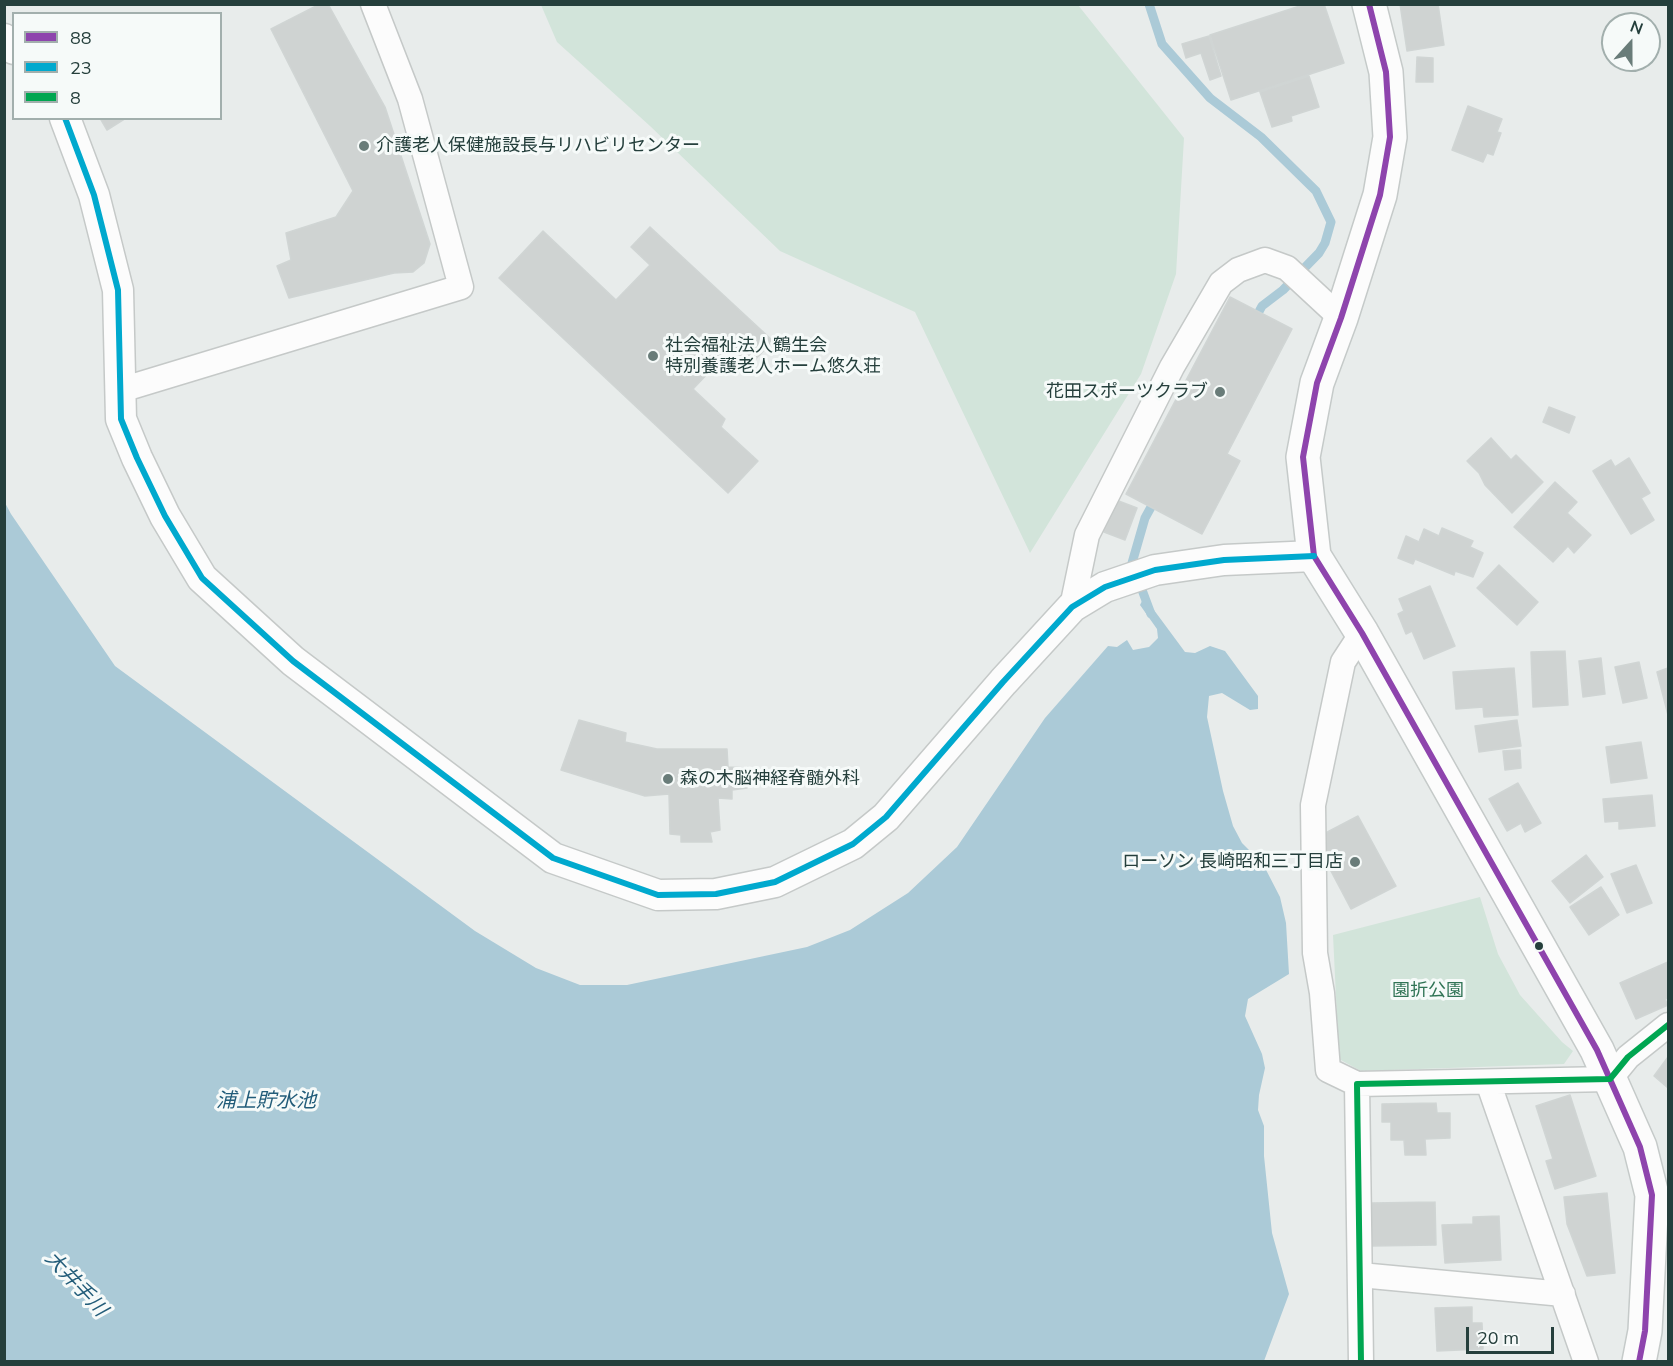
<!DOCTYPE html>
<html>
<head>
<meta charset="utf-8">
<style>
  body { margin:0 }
  #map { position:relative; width:1673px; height:1366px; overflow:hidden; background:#e8eceb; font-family:Mulish,sans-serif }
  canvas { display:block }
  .frame { position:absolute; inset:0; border:6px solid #253f3c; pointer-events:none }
  .legend { position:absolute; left:12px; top:12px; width:210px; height:108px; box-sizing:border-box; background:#f6faf9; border:2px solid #a2afad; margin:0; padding:8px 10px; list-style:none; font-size:18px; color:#253f3c }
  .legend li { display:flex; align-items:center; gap:12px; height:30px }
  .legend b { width:30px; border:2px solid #a2afad }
  .north { position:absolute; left:1601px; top:12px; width:60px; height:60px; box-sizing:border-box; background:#f6faf9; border:2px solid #a2afad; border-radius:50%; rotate:21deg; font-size:16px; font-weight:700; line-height:24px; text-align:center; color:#253f3c }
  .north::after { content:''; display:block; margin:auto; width:21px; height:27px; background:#697c79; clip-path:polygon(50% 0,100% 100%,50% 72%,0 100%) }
  .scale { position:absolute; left:1466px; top:1327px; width:88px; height:27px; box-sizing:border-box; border:3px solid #253f3c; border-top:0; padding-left:8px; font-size:18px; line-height:21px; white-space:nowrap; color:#253f3c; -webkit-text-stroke:4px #f6faf9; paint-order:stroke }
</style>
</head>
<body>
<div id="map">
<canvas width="1673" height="1366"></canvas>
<div class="frame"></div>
<ul class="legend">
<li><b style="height:8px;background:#8e44ad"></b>88</li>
<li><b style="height:8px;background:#00a9ce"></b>23</li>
<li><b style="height:8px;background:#00a651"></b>8</li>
</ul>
<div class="north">N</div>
<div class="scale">20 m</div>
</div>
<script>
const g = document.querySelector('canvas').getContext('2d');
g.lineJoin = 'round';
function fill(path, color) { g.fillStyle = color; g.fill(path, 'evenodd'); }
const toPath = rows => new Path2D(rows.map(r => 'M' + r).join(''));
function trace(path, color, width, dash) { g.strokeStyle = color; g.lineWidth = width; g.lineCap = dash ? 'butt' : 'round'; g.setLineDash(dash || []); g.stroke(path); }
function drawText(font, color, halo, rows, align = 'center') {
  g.font = font + ' Mulish,"Noto Sans JP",sans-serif'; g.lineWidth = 6; g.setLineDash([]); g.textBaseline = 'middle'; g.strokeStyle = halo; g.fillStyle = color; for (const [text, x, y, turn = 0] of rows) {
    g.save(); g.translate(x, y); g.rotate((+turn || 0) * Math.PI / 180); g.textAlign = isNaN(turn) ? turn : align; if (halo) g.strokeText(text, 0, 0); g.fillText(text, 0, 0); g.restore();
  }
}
fill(toPath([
  [541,5,1078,5,1184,138,1176,274,1141,374,1030,553,915,312,780,251,650,126,557,42],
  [1480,897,1498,954,1520,995,1562,1042,1573,1051,1564,1064,1361,1071,1339,1059,1333,935]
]), '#d2e4da');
fill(toPath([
  [4,501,11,514,115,666,475,931,536,968,580,985,627,985,807,947,850,930,908,893,957,847,1045,718,1108,646,1117,647,1127,640,1133,650,1149,647,1158,638,1157,629,1140,605,1142,601,1151,606,1185,652,1195,653,1210,646,1225,651,1258,696,1258,709,1250,710,1222,693,1209,696,1207,717,1223,791,1233,826,1242,843,1263,864,1280,897,1286,923,1289,974,1248,999,1245,1016,1262,1054,1265,1068,1259,1095,1258,1110,1264,1126,1264,1156,1272,1233,1289,1294,1264,1361,5,1361]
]), '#abcad7');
trace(toPath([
  [1149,4,1162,44,1210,98,1261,137,1316,191,1331,222,1325,243,1319,253,1283,290,1262,306,1254,321],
  [1151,614,1132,563,1145,518,1156,498]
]), '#abcad7', 9);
const building = toPath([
  [320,4,328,4,385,107,430,244,424,263,413,272,394,273,289,298,277,266,291,260,286,233,336,217,353,191,271,29,320,4],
  [1306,4,1324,4,1344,63,1231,100,1210,35,1306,4],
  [1400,4,1438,4,1444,45,1407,51,1400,4],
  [1209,36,1221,76,1210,80,1201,53,1186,58,1182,44,1209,36],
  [1417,57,1433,58,1433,82,1416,82,1417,57],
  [1309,76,1319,107,1291,116,1292,121,1272,127,1260,92,1309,76],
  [1468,106,1502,119,1497,132,1501,133,1493,155,1487,153,1483,162,1452,150,1468,106],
  [100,118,126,118,107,130,100,118],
  [650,227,773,341,750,365,732,348,693,389,725,419,721,427,758,461,728,493,499,278,543,231,616,300,650,265,631,247,650,227],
  [1230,297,1292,329,1227,454,1240,461,1202,534,1126,494,1230,297],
  [1549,407,1575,417,1569,433,1543,422,1549,407],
  [1491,438,1511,460,1516,455,1543,482,1512,513,1485,485,1479,473,1467,461,1491,438],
  [1629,458,1650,493,1641,498,1654,520,1631,534,1593,471,1611,460,1615,467,1629,458],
  [1555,482,1577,502,1567,513,1591,535,1574,553,1568,546,1553,562,1514,527,1555,482],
  [1116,500,1137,508,1125,540,1104,532,1116,500],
  [1442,528,1473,541,1470,547,1483,553,1473,577,1455,571,1454,575,1415,559,1413,564,1398,558,1406,536,1419,542,1424,529,1439,536,1442,528],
  [1499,565,1538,602,1517,625,1477,588,1499,565],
  [1430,586,1455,646,1424,659,1412,631,1406,634,1398,614,1404,611,1399,599,1430,586],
  [1565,651,1568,705,1533,707,1531,652,1565,651],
  [1601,658,1605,694,1583,697,1579,661,1601,658],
  [1639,662,1647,698,1623,703,1615,667,1639,662],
  [1514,668,1518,715,1484,717,1483,707,1456,709,1453,672,1514,668],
  [1668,668,1668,715,1657,672,1668,668],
  [579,720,626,733,625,742,657,749,727,749,728,767,747,768,747,788,732,790,732,799,718,798,720,830,710,832,712,842,681,842,681,835,670,834,669,794,645,796,561,770,579,720],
  [1517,720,1521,746,1479,752,1475,726,1517,720],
  [1641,742,1647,778,1611,783,1606,747,1641,742],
  [1520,750,1521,768,1505,770,1503,751,1520,750],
  [1518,783,1541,823,1525,832,1521,823,1507,831,1489,799,1518,783],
  [1652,795,1655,826,1619,829,1619,821,1605,822,1603,799,1652,795],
  [1358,816,1396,886,1351,909,1314,839,1358,816],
  [1586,855,1603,877,1570,903,1552,881,1586,855],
  [1636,865,1652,903,1627,913,1611,874,1636,865],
  [1601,887,1619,915,1589,935,1570,907,1601,887],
  [1668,962,1668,998,1665,999,1668,1005,1636,1019,1620,983,1668,962],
  [1668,1057,1668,1088,1654,1076,1668,1057],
  [1570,1095,1596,1176,1555,1189,1546,1161,1553,1159,1536,1106,1570,1095],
  [1436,1103,1437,1113,1450,1113,1450,1138,1425,1139,1426,1155,1405,1155,1404,1140,1391,1140,1391,1122,1382,1122,1382,1104,1436,1103],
  [1607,1193,1615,1273,1587,1276,1567,1224,1564,1197,1607,1193],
  [1435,1202,1436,1245,1372,1246,1372,1203,1435,1202],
  [1499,1216,1501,1260,1445,1263,1442,1225,1473,1224,1473,1217,1499,1216],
  [1472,1307,1472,1323,1482,1323,1483,1349,1437,1351,1435,1308,1472,1307]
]);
fill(building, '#cfd3d2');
trace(building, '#d0d5d4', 1.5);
const minor = toPath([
  [121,390,461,287,410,99,373,4],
  [1072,607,1087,535,1172,367,1221,283,1238,270,1265,260,1287,268,1341,318],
  [1488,1082,1586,1362],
  [1357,1084,1328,1070,1322,993,1315,953,1313,805,1343,662,1362,633],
  [1360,1275,1563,1294],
  [1361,1362,1357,1084,1610,1079,1628,1057,1668,1025]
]);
const tertiary = toPath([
  [4,39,14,49],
  [65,118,94,195,118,290,121,419,137,458,165,516,202,578,293,661,553,858,658,895,716,894,775,882,853,844,886,817,1003,682,1072,607,1105,587,1155,570,1224,560,1314,556]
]);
const secondary = toPath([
  [1369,4,1386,72,1390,137,1380,195,1341,318,1317,383,1303,457,1314,556,1362,633,1597,1050,1640,1147,1652,1195,1645,1331,1639,1362]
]);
trace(minor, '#c5c9c8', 27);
trace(tertiary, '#c5c9c8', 33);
trace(secondary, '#c5cac9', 36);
trace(minor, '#fcfcfc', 24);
trace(tertiary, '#fcfcfc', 30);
trace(secondary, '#fcfcfc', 33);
trace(toPath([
  [1369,4,1386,72,1390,137,1380,195,1341,318,1317,383,1303,457,1314,556,1362,633,1597,1050,1640,1147,1652,1195,1645,1331,1639,1362]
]), '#8e44ad', 6);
trace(toPath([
  [65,118,94,195,118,290,121,419,137,458,165,516,202,578,293,661,553,858,658,895,716,894,775,882,853,844,886,817,1003,682,1072,607,1105,587,1155,570,1224,560,1314,556]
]), '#00a9ce', 6);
trace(toPath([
  [1361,1362,1357,1084,1610,1079,1628,1057,1668,1025]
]), '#00a651', 6);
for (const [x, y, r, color] of [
  [364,146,6,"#697c79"],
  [653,356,6,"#697c79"],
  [1220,392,6,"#697c79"],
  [668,779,6,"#697c79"],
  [1355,862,6,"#697c79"],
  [1539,946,5,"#253f3c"]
]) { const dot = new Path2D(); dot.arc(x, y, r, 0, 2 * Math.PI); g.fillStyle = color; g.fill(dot); trace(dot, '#f6faf9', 2); }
drawText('18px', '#253f3c', '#f6faf9', [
  ["介護老人保健施設長与リハビリセンター",376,146],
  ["社会福祉法人鶴生会",665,346],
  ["特別養護老人ホーム悠久荘",665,367],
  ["花田スポーツクラブ",1208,392,"right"],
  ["森の木脳神経脊髄外科",680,779],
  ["ローソン 長崎昭和三丁目店",1343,862,"right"]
], 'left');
drawText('18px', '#317456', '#f6faf9', [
  ["園折公園",1428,991]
]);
drawText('italic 20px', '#225c79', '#f6faf9', [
  ["浦上貯水池",266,1101],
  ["大井手川",76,1284,47]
]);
</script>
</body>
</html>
